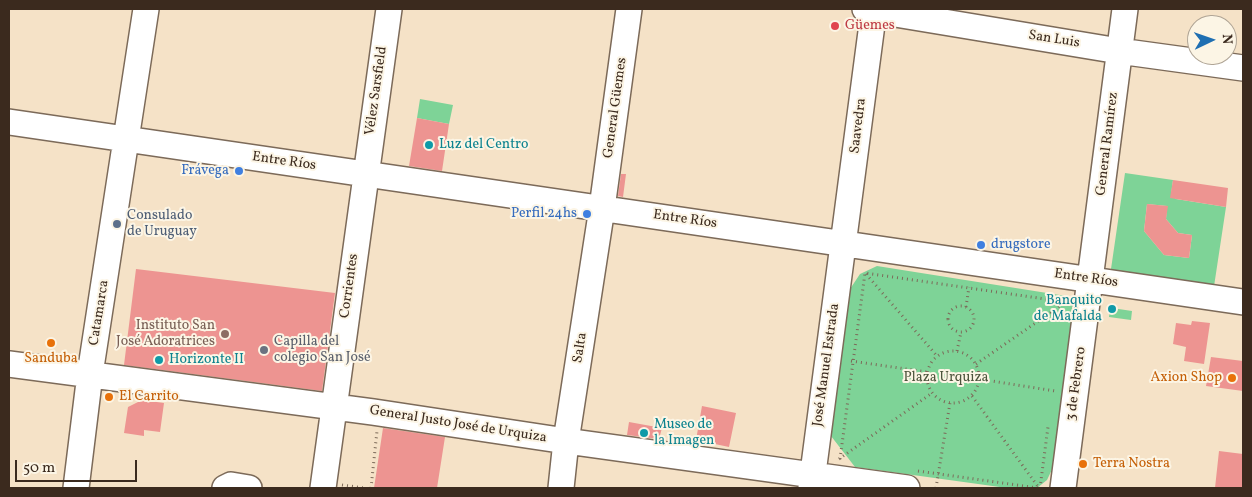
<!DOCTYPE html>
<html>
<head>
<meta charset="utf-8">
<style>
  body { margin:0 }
  #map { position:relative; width:1252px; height:497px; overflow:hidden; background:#f5e2c7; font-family:Vollkorn,serif }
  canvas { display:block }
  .frame { position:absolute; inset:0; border:10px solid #3b2a1e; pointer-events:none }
  .north { position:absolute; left:1187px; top:15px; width:50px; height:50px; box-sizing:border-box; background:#fcf5e5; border:1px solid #afa495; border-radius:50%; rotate:87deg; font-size:14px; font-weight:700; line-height:20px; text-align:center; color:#3b2a1e }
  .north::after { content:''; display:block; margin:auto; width:18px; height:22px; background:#1f6fb2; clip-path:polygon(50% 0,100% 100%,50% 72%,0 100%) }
  .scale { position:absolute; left:15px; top:460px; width:122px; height:22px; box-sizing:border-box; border:2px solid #3b2a1e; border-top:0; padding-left:6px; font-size:15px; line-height:18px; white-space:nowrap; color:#3b2a1e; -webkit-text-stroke:4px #fcf5e5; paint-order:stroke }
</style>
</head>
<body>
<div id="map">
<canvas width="1252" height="497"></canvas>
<div class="frame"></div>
<div class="north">N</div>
<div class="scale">50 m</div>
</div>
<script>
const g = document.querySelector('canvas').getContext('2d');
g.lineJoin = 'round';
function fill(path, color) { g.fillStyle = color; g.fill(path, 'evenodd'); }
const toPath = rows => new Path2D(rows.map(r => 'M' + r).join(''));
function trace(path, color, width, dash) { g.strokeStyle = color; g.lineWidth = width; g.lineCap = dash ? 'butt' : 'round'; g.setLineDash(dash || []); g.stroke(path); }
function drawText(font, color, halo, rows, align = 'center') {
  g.font = font + ' Vollkorn,serif'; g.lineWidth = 4; g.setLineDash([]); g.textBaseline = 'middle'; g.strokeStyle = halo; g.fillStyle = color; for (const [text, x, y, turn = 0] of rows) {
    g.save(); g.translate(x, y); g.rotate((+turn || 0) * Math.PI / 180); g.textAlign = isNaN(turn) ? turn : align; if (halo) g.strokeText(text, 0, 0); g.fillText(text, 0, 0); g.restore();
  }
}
fill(toPath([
  [420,99,453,105,449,124,417,118],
  [1125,173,1173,180,1171,195,1176,199,1226,207,1213,293,1123,279,1111,269],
  [1147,204,1167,206,1166,219,1178,233,1192,235,1189,258,1164,255,1144,231],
  [877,266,1066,296,1076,305,1056,461,1047,480,1037,488,1007,488,855,467,831,436,848,292,860,274],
  [1112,308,1132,311,1131,320,1109,317,1110,309]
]), '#7ed397');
fill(toPath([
  [417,118,449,124,442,171,409,166],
  [621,174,626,174,623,197,618,196],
  [1173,180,1228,188,1226,207,1170,198],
  [1147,204,1168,206,1166,219,1178,233,1192,235,1189,258,1164,255,1144,231],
  [136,269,335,293,322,391,124,365],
  [1192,321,1210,323,1204,364,1184,361,1186,347,1173,344,1176,323,1191,325],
  [1211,357,1243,361,1243,391,1206,386],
  [142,400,164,403,160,432,144,430,144,436,124,433,128,407],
  [702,406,736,413,729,447,696,440],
  [629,422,662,428,659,439,627,435],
  [383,428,445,437,437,488,374,488],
  [1219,451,1243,454,1243,488,1215,488]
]), '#ed9491');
const minor = toPath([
  [865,9,1119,51,1243,68],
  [9,122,1243,302],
  [9,364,373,412,566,441,907,488],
  [76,488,90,374,146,9],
  [225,488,231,485,249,488],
  [323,488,389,9],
  [561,488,566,441,602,208,629,9],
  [811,488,874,9],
  [1063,488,1125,9]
]);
trace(minor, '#7c6a59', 28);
trace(toPath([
  [866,274,937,356],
  '948 319a13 13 0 1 1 26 0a13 13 0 1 1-26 0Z',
  [966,307,969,287],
  '927 377a26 26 0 1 1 52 0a26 26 0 1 1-52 0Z',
  [957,351,961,332],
  [851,361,927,372],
  [976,364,1066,302],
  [979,379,1055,391],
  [972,396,1039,488],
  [839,459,932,393],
  [840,459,865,273,1066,302],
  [918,471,1038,488],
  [342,485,364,488],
  [371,488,377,431],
  [936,488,950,403],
  [1040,488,1048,427]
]), '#7c6a59', 3, [1, 4]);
trace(minor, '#fff', 25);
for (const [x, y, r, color] of [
  [835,26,5,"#e0444e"],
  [429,145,5,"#0f9aa8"],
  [239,171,5,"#3f7fe0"],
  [587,214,5,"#3f7fe0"],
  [117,224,5,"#5c6f8a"],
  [981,245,5,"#3f7fe0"],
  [1112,309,5,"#0f9aa8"],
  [225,334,5,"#8d6e63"],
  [51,343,5,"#e8710a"],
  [264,350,5,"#6b7280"],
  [159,360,5,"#0f9aa8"],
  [1232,378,5,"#e8710a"],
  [109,397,5,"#e8710a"],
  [644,433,5,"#0f9aa8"],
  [1083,464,5,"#e8710a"]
]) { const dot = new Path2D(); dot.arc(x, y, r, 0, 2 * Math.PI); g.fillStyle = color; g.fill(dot); trace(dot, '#fcf5e5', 2); }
drawText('14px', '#be3a42', '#fcf5e5', [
  ["Güemes",845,26]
], 'left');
drawText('14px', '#3b2a1e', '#fcf5e5', [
  ["San Luis",1054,40,9],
  ["Vélez Sarsfield",377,91,-82],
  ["General Güemes",616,108,-82],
  ["Saavedra",859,126,-83],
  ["General Ramírez",1108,144,-83],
  ["Entre Ríos",284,162,8],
  ["Entre Ríos",685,220,8],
  ["Entre Ríos",1086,279,8],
  ["Corrientes",350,286,-82],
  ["Catamarca",100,313,-81],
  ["Salta",581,348,-81],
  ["José Manuel Estrada",827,365,-82],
  ["3 de Febrero",1077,384,-82],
  ["General Justo José de Urquiza",458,425,9]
]);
drawText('14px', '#0d838f', '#fcf5e5', [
  ["Luz del Centro",439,145],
  ["Banquito",1102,301,"right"],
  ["de Mafalda",1102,317,"right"],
  ["Horizonte II",169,360],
  ["Museo de",654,425],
  ["la Imagen",654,441]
], 'left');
drawText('14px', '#366cbe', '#fcf5e5', [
  ["Frávega",229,171],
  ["Perfil 24hs",577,214],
  ["drugstore",991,245,"left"]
], 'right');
drawText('14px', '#4e5e75', '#fcf5e5', [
  ["Consulado",127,216],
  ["de Uruguay",127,232]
], 'left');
drawText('14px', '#785e54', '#fcf5e5', [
  ["Instituto San",215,326],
  ["José Adoratrices",215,342]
], 'right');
drawText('14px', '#5b616d', '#fcf5e5', [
  ["Capilla del",274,342],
  ["colegio San José",274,358]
], 'left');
drawText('14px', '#c56008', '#fcf5e5', [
  ["Sanduba",51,359,"center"],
  ["Axion Shop",1222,378,"right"],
  ["El Carrito",119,397],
  ["Terra Nostra",1093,464]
], 'left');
drawText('14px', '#4c543c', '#fcf5e5', [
  ["Plaza Urquiza",946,378]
]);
</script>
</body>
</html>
